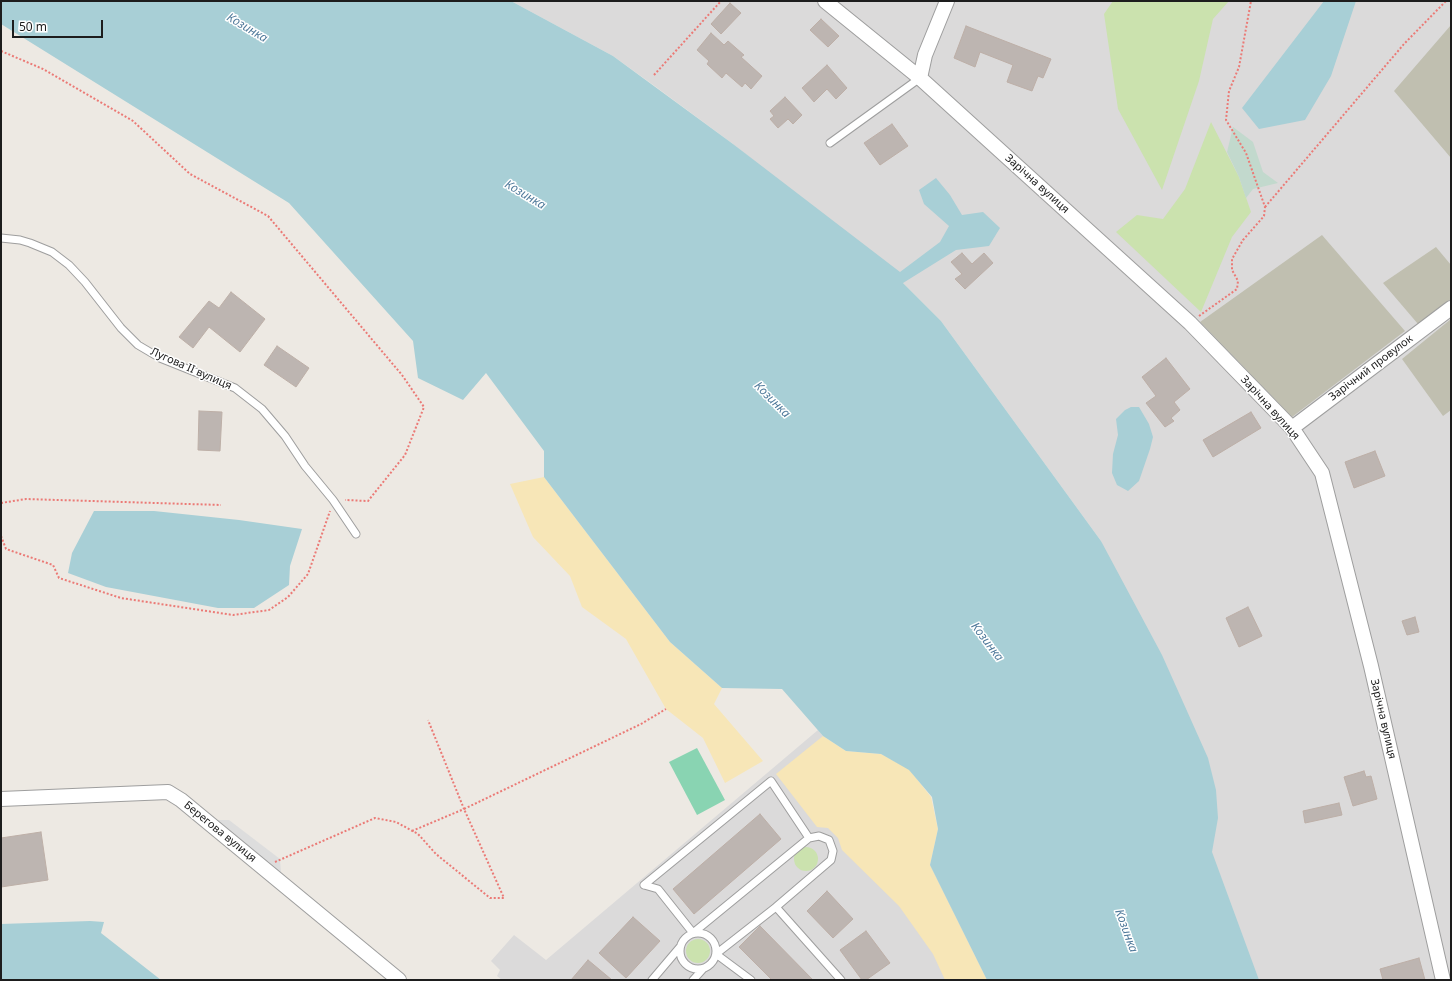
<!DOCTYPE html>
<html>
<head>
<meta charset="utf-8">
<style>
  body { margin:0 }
  #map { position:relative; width:1452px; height:981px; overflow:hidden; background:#ede9e3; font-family:"Noto Sans",sans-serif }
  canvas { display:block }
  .frame { position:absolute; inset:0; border:2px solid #1d1d1d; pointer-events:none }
  .scale { position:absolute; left:12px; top:20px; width:91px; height:18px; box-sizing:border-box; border:2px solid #1d1d1d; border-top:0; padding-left:5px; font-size:12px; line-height:14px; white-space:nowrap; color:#1d1d1d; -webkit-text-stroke:3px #fff; paint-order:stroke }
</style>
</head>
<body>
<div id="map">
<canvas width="1452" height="981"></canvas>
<div class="frame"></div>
<div class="scale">50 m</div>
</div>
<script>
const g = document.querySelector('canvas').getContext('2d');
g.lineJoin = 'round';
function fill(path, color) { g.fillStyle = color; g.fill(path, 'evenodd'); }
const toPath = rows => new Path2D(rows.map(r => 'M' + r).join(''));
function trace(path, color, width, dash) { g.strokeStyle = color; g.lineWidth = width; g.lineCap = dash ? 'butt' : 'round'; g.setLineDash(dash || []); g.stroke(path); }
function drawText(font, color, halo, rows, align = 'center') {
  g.font = font + ' "Noto Sans",sans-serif'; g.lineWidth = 3; g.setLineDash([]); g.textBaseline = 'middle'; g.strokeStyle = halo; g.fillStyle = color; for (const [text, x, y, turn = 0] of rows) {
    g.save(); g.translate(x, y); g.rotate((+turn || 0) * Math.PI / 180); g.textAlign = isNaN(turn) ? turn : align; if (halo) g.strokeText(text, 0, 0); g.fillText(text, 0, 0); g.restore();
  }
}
fill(toPath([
  [511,1,1451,1,1451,980,1240,980,1101,541,941,321,903,283,733,144,656,87,613,56],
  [818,730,930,865,987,980,502,980,497,976,500,970,491,961,514,935,546,960]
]), '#dbdada');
fill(toPath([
  [1451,25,1451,158,1394,91],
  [1322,235,1405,331,1292,417,1200,322],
  [1436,247,1451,265,1451,299,1418,324,1383,283],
  [1451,319,1451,410,1443,416,1402,359]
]), '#c0bfb0');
fill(toPath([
  [1113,1,1229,1,1213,19,1199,81,1162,190,1118,109,1104,14],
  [1211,122,1239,177,1251,212,1232,237,1201,312,1116,232,1137,215,1163,219,1185,189],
  '794 859a12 12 0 1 1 24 0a12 12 0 1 1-24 0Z',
  '686 951a12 12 0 1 1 24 0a12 12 0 1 1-24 0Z'
]), '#cbe2ae');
fill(toPath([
  [1233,127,1253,142,1263,172,1278,183,1253,189,1246,198,1239,177,1227,152]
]), '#c2d9cd');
fill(toPath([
  [544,477,670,642,722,688,714,704,763,761,725,783,703,738,666,709,626,639,582,607,570,576,533,537,510,484],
  [823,736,846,751,881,754,909,769,931,797,938,829,930,865,987,980,945,980,933,954,899,906,842,850,838,838,828,828,817,827,776,774]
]), '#f7e6b7');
fill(toPath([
  [697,748,725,800,697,815,669,762]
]), '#89d4b2');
fill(toPath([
  [214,820,229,820,280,859,281,874]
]), '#ddd');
fill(toPath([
  [1,1,511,1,613,56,733,144,900,272,940,242,949,226,924,204,919,190,936,178,950,195,962,215,983,212,1000,228,989,246,956,250,903,283,941,321,1101,541,1162,655,1208,758,1216,790,1218,818,1212,852,1259,980,987,980,930,865,938,829,932,797,909,770,881,754,846,751,823,736,782,689,722,688,670,642,544,477,544,451,486,373,463,400,418,378,413,341,289,203,1,24],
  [1324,1,1356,1,1331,76,1305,120,1259,129,1242,108],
  [1131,407,1139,407,1149,424,1153,437,1150,449,1139,481,1128,491,1117,485,1112,473,1113,454,1118,435,1116,419,1125,410],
  [94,511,154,511,239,520,302,529,290,566,289,585,254,608,218,608,106,587,68,573,72,553],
  [90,921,104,922,101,933,161,980,1,980,1,924]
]), '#a8cfd6');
const building = toPath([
  [730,3,741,13,721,34,711,24,730,3],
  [821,19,839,36,828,47,810,30,821,19],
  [966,26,1051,59,1043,78,1038,76,1032,91,1007,82,1013,65,980,52,975,67,954,58,966,26],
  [711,33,724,45,728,41,744,55,741,57,762,76,751,89,745,83,742,87,726,73,722,78,707,64,709,61,697,50,711,33],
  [827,65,847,88,836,99,827,89,814,102,802,88,827,65],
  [785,97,802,115,793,124,788,119,778,128,770,119,774,116,770,111,785,97],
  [892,124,908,146,880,165,864,143,892,124],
  [962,253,972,264,984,253,993,263,965,289,955,279,962,274,951,262,962,253],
  [231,292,265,319,240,352,209,327,193,348,179,337,209,301,219,308,231,292],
  [277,346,309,368,296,387,264,365,277,346],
  [1166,358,1190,389,1174,402,1180,410,1171,418,1174,421,1165,427,1146,403,1156,396,1142,377,1166,358],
  [199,411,222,412,220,451,198,450,199,411],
  [1251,412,1261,428,1213,457,1203,440,1251,412],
  [1375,451,1385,476,1354,488,1345,462,1375,451],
  [1248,607,1262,636,1239,647,1226,618,1248,607],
  [1415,617,1419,632,1407,635,1402,621,1415,617],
  [1364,771,1366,777,1371,776,1377,799,1353,806,1344,777,1364,771],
  [1339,803,1342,815,1305,823,1303,811,1339,803],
  [760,814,781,839,694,914,673,889,760,814],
  [41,832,48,880,1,887,1,838,41,832],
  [827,891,853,919,833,938,807,911,827,891],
  [633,917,660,941,626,978,599,953,633,917],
  [760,926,813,980,772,980,739,947,760,926],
  [866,931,890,963,866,980,862,980,840,950,866,931],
  [1419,958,1425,980,1383,980,1380,969,1419,958],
  [588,960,612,980,571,980,588,960]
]);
fill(building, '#bdb5b1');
trace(building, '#bdafa7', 1);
const lane = toPath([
  [830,143,920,78],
  [1,238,20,240,30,243,52,252,69,265,85,282,121,328,138,345,160,358,235,388,262,409,285,436,305,466,333,500,356,534],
  [644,885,658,889,693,933,809,838,819,836,829,840,833,851,831,860,776,907,841,980],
  [644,885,771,781,809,838],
  '680 951a18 18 0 1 1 36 0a18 18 0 1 1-36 0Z',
  [652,980,680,947],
  [693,980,703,969],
  [751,980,716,954,776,907]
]);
const street = toPath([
  [825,1,920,78,1190,323,1292,428,1322,473,1371,666,1443,980],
  [920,78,925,55,947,1],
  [1292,428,1451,308],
  [1,799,168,792,181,800,399,980]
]);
trace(lane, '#9e9e9e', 9);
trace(street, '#9e9e9e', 16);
trace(toPath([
  [1,51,43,69,133,121,190,174,268,216,402,375,424,407,405,455,368,501,345,500],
  [654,75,721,1],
  [1265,207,1404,44,1446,1],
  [1199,316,1237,289,1238,281,1232,270,1232,259,1243,240,1264,216,1265,207,1246,153,1226,120,1229,91,1239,67,1251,1],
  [1,503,26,499,221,505],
  [1,536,6,549,53,565,59,578,121,598,233,615,269,610,288,597,308,574,330,511],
  [412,831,464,809,428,720],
  [275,862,375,818,396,822,418,834,436,854,490,898,504,898,464,809,641,724,666,709]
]), '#eb7a76', 2, [2, 2]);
trace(lane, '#fff', 7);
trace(street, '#fff', 14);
drawText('11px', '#1d1d1d', '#fff', [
  ["Зарічна вулиця",1037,184,42],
  ["Зарічний провулок",1371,368,-37],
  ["Лугова II вулиця",191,369,24],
  ["Зарічна вулиця",1270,408,48],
  ["Зарічна вулиця",1383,719,77],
  ["Берегова вулиця",220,832,39]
]);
drawText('italic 12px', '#507a9b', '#fff', [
  ["Козинка",247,28,31],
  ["Козинка",525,195,31],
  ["Козинка",772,400,45],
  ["Козинка",987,642,53],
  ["Козинка",1126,931,70]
]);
</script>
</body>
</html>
